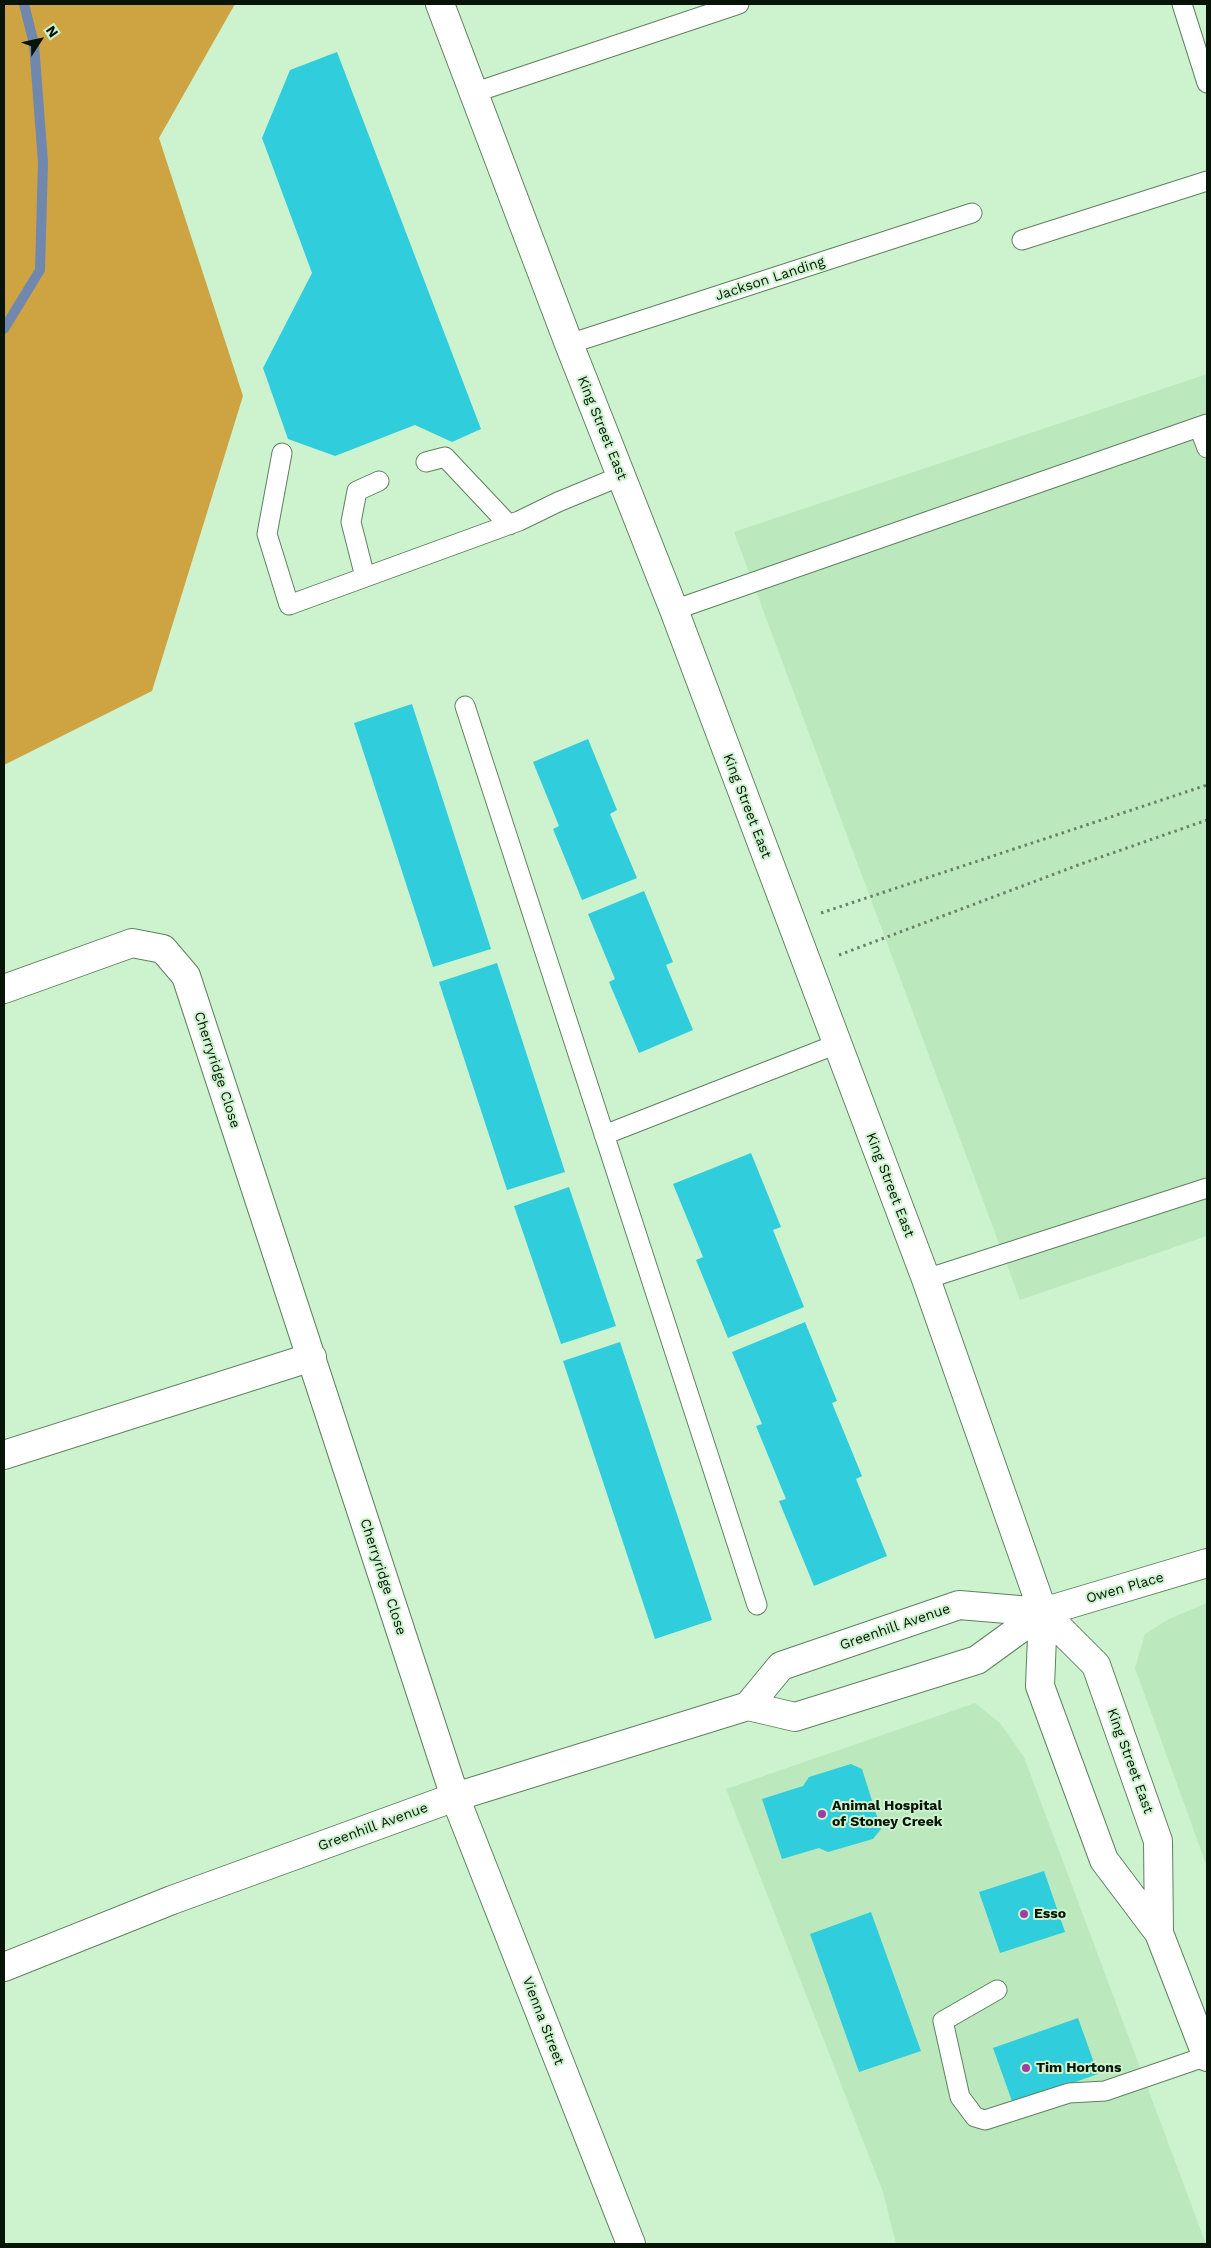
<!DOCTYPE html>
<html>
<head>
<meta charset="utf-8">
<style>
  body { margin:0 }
  #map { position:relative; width:1211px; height:2248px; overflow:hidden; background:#cdf3ce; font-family:"Work Sans",sans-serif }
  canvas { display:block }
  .frame { position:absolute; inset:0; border:5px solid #071407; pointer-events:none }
  .north { position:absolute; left:15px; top:15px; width:50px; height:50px; -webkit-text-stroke:4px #cdf3ce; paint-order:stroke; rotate:55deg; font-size:14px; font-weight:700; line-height:20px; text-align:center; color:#071407 }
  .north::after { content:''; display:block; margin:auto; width:18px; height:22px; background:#071407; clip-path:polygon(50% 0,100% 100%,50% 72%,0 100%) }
</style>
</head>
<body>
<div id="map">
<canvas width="1211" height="2248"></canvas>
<div class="frame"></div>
<div class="north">N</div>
</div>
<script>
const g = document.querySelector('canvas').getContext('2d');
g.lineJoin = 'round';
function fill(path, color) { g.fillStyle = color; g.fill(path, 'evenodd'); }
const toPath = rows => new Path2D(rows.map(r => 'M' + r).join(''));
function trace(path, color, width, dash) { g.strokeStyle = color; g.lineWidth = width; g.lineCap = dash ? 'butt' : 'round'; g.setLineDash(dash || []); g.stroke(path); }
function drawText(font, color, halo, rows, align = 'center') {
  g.font = font + ' "Work Sans",sans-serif'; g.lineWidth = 4; g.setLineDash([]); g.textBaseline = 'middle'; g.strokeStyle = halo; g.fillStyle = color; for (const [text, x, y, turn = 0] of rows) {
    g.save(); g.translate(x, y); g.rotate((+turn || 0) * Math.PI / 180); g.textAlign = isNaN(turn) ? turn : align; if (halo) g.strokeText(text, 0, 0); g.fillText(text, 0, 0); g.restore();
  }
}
fill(toPath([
  [1207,374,1207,1236,1020,1300,734,532],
  [1207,1603,1207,1867,1135,1668,1145,1634,1169,1619],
  [975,1703,1000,1723,1024,1757,1206,2244,896,2244,883,2192,726,1789]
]), '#bce8bd');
fill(toPath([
  [4,4,235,4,159,138,243,396,152,691,4,765]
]), '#cea442');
trace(toPath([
  [4,329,40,270,43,162,34,44,24,4]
]), '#7088ae', 10);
fill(toPath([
  [337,52,481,429,452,442,415,425,335,456,288,439,263,368,312,273,262,138,290,70],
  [412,704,491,949,433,967,354,723],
  [588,739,617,810,610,814,637,878,582,900,553,829,559,826,533,762],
  [644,891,673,962,666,965,693,1030,639,1053,609,982,615,979,588,914],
  [497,963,565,1172,507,1190,439,982],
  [751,1153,781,1227,773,1230,804,1307,728,1338,696,1260,703,1257,673,1184],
  [569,1187,616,1326,561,1344,514,1206],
  [805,1322,837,1401,832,1403,862,1476,856,1479,887,1556,814,1586,779,1501,786,1499,756,1426,762,1424,732,1352],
  [620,1342,712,1620,655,1639,563,1361],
  [851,1764,862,1769,881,1829,873,1839,828,1852,819,1848,782,1859,762,1799,803,1786,809,1777],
  [1044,1871,1065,1932,1000,1953,979,1892],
  [871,1912,921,2051,859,2072,810,1934],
  [1078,2018,1098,2074,1013,2104,993,2048]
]), '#30cddd');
const lane = toPath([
  [1182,4,1207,83],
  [473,93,739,4],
  [1022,240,1207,181],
  [569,344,972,213],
  [1199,427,1207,448],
  [282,453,267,534,289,605,519,521,558,502,621,476],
  [426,462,445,457,509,525],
  [365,577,351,522,357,491,379,481],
  [674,610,1207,424],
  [465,706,757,1605],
  [604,1135,837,1044],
  [926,1279,1207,1188],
  [997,1990,943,2021,960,2097,975,2117,985,2120,1069,2093,1105,2091,1207,2056]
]);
const street = toPath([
  [4,989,132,943,163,949,186,976,455,1797,631,2244],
  [4,1455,312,1357],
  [1043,1612,1207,1563]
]);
const secondary = toPath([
  [440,4,569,344,674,610,926,1279,1043,1612,1040,1686,1104,1860,1159,1933,1207,2057],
  [1043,1612,1096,1665,1158,1841,1159,1933],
  [748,1706,781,1666,959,1605,1043,1612],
  [4,1967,172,1900,455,1797,748,1706,795,1717,977,1660,1043,1612]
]);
trace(lane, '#5f8160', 21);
trace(street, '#5f8160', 30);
trace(secondary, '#5f8160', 30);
trace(toPath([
  [821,913,1207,785],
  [839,955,1081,864,1207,820]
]), '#698269', 3, [2.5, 4]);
trace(lane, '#fff', 19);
trace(street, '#fff', 28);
trace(secondary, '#fff', 28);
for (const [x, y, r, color] of [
  [822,1814,5,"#9e3da4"],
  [1024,1914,5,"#9e3da4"],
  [1026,2068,5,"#9e3da4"]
]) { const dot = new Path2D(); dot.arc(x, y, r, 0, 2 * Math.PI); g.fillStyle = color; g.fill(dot); trace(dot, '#cdf3ce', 2); }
drawText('14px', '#071407', '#cdf3ce', [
  ["Jackson Landing",770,279,-18],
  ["King Street East",602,428,68],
  ["King Street East",747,806,69],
  ["Cherryridge Close",217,1070,72],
  ["King Street East",890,1185,69],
  ["Cherryridge Close",383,1577,72],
  ["Owen Place",1125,1588,-16],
  ["Greenhill Avenue",895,1627,-19],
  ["King Street East",1130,1761,70],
  ["Greenhill Avenue",373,1827,-20],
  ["Vienna Street",543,2021,69]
]);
drawText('bold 14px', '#071407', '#cdf3ce', [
  ["Animal Hospital",832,1806],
  ["of Stoney Creek",832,1822],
  ["Esso",1034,1914],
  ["Tim Hortons",1036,2068]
], 'left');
</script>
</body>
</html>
